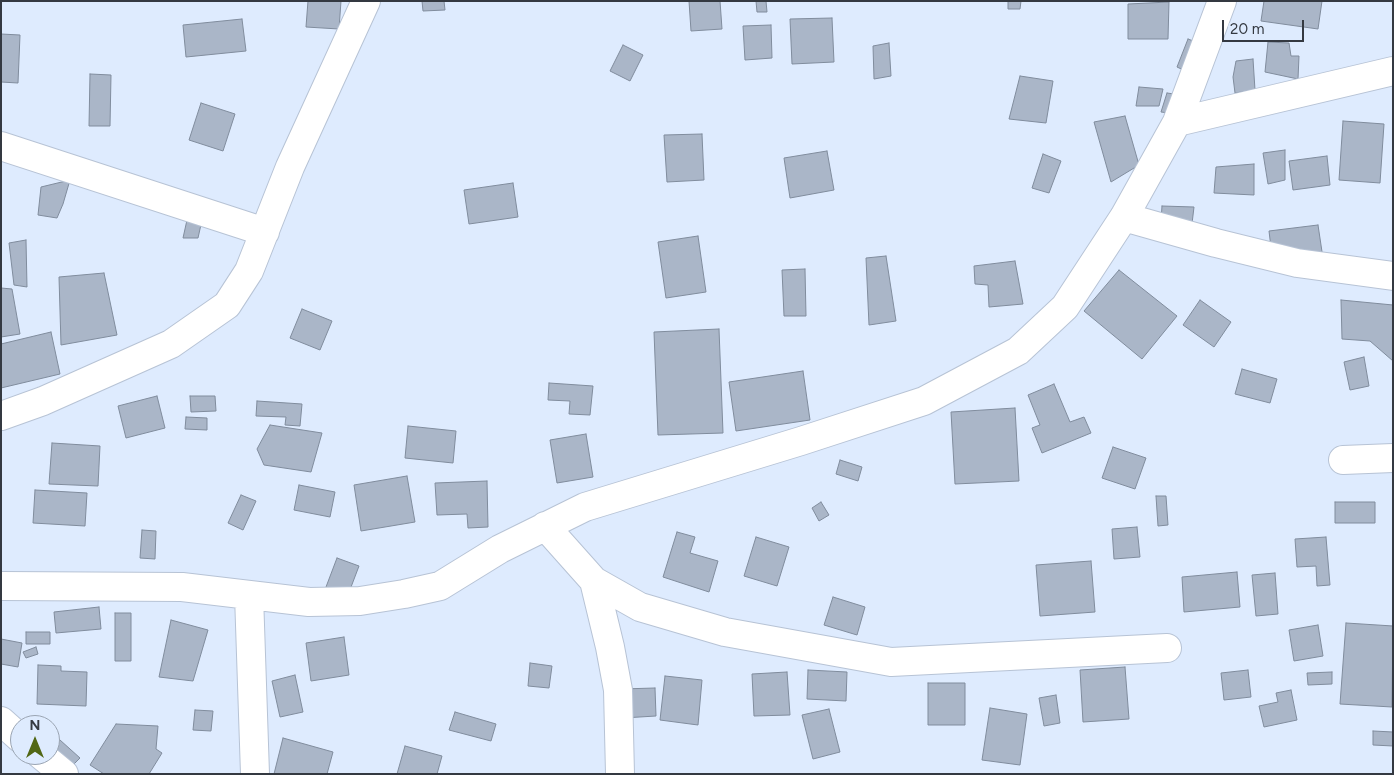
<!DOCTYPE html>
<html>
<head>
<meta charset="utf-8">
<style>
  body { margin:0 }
  #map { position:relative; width:1394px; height:775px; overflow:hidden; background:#deebfe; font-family:Figtree,sans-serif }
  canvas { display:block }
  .frame { position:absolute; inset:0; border:2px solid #343941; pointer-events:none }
  .north { position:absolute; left:10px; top:715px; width:50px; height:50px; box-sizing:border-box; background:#deebfe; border:1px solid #9aa4b2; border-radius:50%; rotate:0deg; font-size:14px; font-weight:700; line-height:20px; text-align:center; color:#343941 }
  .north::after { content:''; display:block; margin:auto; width:18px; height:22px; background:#516715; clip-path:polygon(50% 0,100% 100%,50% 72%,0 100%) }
  .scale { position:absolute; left:1222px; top:20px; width:82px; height:22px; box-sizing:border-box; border:2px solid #343941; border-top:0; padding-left:6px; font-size:15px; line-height:18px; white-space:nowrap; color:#343941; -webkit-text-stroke:4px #deebfe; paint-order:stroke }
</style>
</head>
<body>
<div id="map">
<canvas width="1394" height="775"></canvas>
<div class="frame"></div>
<div class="north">N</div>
<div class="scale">20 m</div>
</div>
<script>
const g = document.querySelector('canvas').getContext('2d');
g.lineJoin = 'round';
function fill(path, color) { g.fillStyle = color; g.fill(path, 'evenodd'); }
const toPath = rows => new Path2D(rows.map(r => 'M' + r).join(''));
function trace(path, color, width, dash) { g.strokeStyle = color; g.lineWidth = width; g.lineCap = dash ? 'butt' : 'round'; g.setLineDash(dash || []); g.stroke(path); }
const building = toPath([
  [308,1,341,1,339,29,306,27,308,1],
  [422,1,444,1,445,10,423,11,422,1],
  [689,1,720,1,722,29,691,31,689,1],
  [756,1,766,1,767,12,757,12,756,1],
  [1008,1,1021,1,1020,9,1008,9,1008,1],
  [1264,1,1322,1,1318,29,1261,21,1264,1],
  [1169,2,1168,39,1128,39,1128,4,1169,2],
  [832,18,834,62,792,64,790,19,832,18],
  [242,19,246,51,186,57,183,25,242,19],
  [771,25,772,58,745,60,743,26,771,25],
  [1,34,20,35,18,83,1,82,1,34],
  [1188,39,1204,45,1192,74,1177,67,1188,39],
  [1268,42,1289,43,1291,56,1299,56,1298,79,1265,72,1268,42],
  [889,43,891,76,874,79,873,46,889,43],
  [623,45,643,55,630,81,610,71,623,45],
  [1253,59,1255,90,1235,93,1233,77,1236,61,1253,59],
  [90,74,111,75,110,126,89,126,90,74],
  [1020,76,1053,81,1046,123,1009,119,1020,76],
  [1139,87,1163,89,1159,106,1136,106,1139,87],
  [1167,93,1181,95,1177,114,1161,112,1167,93],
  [201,103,235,114,223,151,189,140,201,103],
  [1125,116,1139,165,1111,182,1094,122,1125,116],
  [1343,121,1384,124,1380,183,1339,180,1343,121],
  [702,134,704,180,667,182,664,135,702,134],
  [1285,150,1285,180,1268,184,1263,153,1285,150],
  [827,151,834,190,790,198,784,158,827,151],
  [1043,154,1061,161,1049,193,1032,188,1043,154],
  [1327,156,1330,185,1293,190,1289,161,1327,156],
  [1254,164,1254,195,1214,193,1216,167,1254,164],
  [70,180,63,204,57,218,38,215,41,187,70,180],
  [513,183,518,217,469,224,464,190,513,183],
  [1162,206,1194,207,1191,232,1161,221,1162,206],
  [187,220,202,220,198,238,183,238,187,220],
  [1318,225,1324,265,1272,256,1269,231,1318,225],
  [698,236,706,292,666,298,658,242,698,236],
  [26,240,27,287,14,285,9,243,26,240],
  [886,256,896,321,869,325,866,258,886,256],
  [1015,261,1023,304,989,307,988,285,975,284,974,266,1015,261],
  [805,269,806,316,784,316,782,270,805,269],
  [1119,270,1177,316,1142,359,1084,311,1119,270],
  [104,273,117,335,61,345,59,277,104,273],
  [1,288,12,289,20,334,1,337,1,288],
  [1200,300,1231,322,1214,347,1183,325,1200,300],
  [1341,300,1393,305,1393,361,1370,341,1342,339,1341,300],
  [302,309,332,321,320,350,290,338,302,309],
  [719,329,723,433,658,435,654,332,719,329],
  [51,332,60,374,1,388,1,344,51,332],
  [1364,357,1369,386,1350,390,1344,362,1364,357],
  [1242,369,1277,379,1270,403,1235,394,1242,369],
  [803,371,810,420,736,431,729,382,803,371],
  [549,383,593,386,590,415,569,414,570,401,548,400,549,383],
  [1054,384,1070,422,1084,417,1091,433,1042,453,1032,428,1040,425,1028,395,1054,384],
  [157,396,165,428,126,438,118,406,157,396],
  [190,396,215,396,216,411,191,412,190,396],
  [257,401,302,404,300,426,285,425,286,417,256,416,257,401],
  [1015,408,1019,481,955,484,951,412,1015,408],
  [186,417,207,418,207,430,185,429,186,417],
  [270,425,322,433,311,472,264,465,257,449,270,425],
  [408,426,456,431,453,463,405,458,408,426],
  [586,434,593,477,557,483,550,440,586,434],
  [52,443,100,446,98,486,49,484,52,443],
  [1113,447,1146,458,1135,489,1102,478,1113,447],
  [840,460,862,467,858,481,836,474,840,460],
  [407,476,415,522,361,531,354,485,407,476],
  [487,481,488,527,468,528,467,514,437,515,435,483,487,481],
  [299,485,335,492,330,517,294,510,299,485],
  [35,490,87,493,85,526,33,523,35,490],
  [241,495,256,501,243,530,228,523,241,495],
  [1156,496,1166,496,1168,525,1158,526,1156,496],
  [821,502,829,515,819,521,812,508,821,502],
  [1335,502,1375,502,1375,523,1335,523,1335,502],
  [1137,527,1140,557,1114,559,1112,529,1137,527],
  [142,530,156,531,155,559,140,558,142,530],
  [677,532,695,537,690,553,718,561,709,592,663,577,677,532],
  [756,537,789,547,777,586,744,576,756,537],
  [1326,537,1330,585,1317,586,1316,566,1297,567,1295,539,1326,537],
  [337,558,359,566,348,595,326,587,337,558],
  [1091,561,1095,612,1040,616,1036,565,1091,561],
  [1237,572,1240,607,1184,612,1182,577,1237,572],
  [1275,573,1278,614,1256,616,1252,575,1275,573],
  [833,597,865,607,857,635,824,625,833,597],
  [99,607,101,629,56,633,54,612,99,607],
  [115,613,131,613,131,661,115,661,115,613],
  [171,620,208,630,193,681,159,677,171,620],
  [1346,623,1393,626,1392,707,1340,704,1346,623],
  [1318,625,1323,656,1294,661,1289,630,1318,625],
  [26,632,50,632,50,644,26,644,26,632],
  [344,637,349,675,311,681,306,643,344,637],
  [1,639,22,643,18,667,1,664,1,639],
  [36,647,38,654,26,658,23,652,36,647],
  [530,663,552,666,549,688,528,686,530,663],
  [38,665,61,666,61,671,87,672,86,706,37,704,38,665],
  [1125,667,1129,719,1083,722,1080,670,1125,667],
  [808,670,847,672,846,701,807,699,808,670],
  [1248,670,1251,697,1224,700,1221,673,1248,670],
  [787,672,790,715,754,716,752,674,787,672],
  [1332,672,1332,684,1308,685,1307,673,1332,672],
  [295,675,303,712,280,717,272,681,295,675],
  [665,676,702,680,698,725,660,720,665,676],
  [928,683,965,683,965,725,928,725,928,683],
  [655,688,656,716,623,718,621,689,655,688],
  [1291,690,1297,720,1264,727,1259,706,1278,702,1276,693,1291,690],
  [1056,695,1060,723,1044,726,1039,698,1056,695],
  [990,708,1027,714,1020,765,982,760,990,708],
  [829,709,840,752,813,759,802,715,829,709],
  [195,710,213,711,211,731,193,730,195,710],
  [455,712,496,724,491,741,449,730,455,712],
  [116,724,158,726,156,749,162,753,149,774,104,774,90,765,116,724],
  [50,731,80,758,70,768,50,750,50,731],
  [1373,731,1393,732,1393,746,1373,745,1373,731],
  [283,738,333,752,327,774,274,774,283,738],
  [405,746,442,756,437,774,397,774,405,746]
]);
fill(building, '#aab6c8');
trace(building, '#808c9d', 1);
const minor = toPath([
  [1177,122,1393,71],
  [1,146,265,232],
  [1124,217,1216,243,1297,263,1393,276],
  [1,416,43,401,171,344,227,305,249,271,290,167,366,1],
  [1343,460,1393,458],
  [545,526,594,581,640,607,725,632,891,662,1167,648],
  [594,581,610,647,618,690,620,774],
  [1,586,182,587,309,602,360,601,404,594,440,586,500,549,585,507,801,441,924,401,1018,351,1065,307,1124,217,1177,122,1222,1],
  [249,595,255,774],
  [1,721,20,738],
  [41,755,64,774]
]);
trace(minor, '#b7c3d5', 30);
trace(minor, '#fff', 28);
</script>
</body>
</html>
